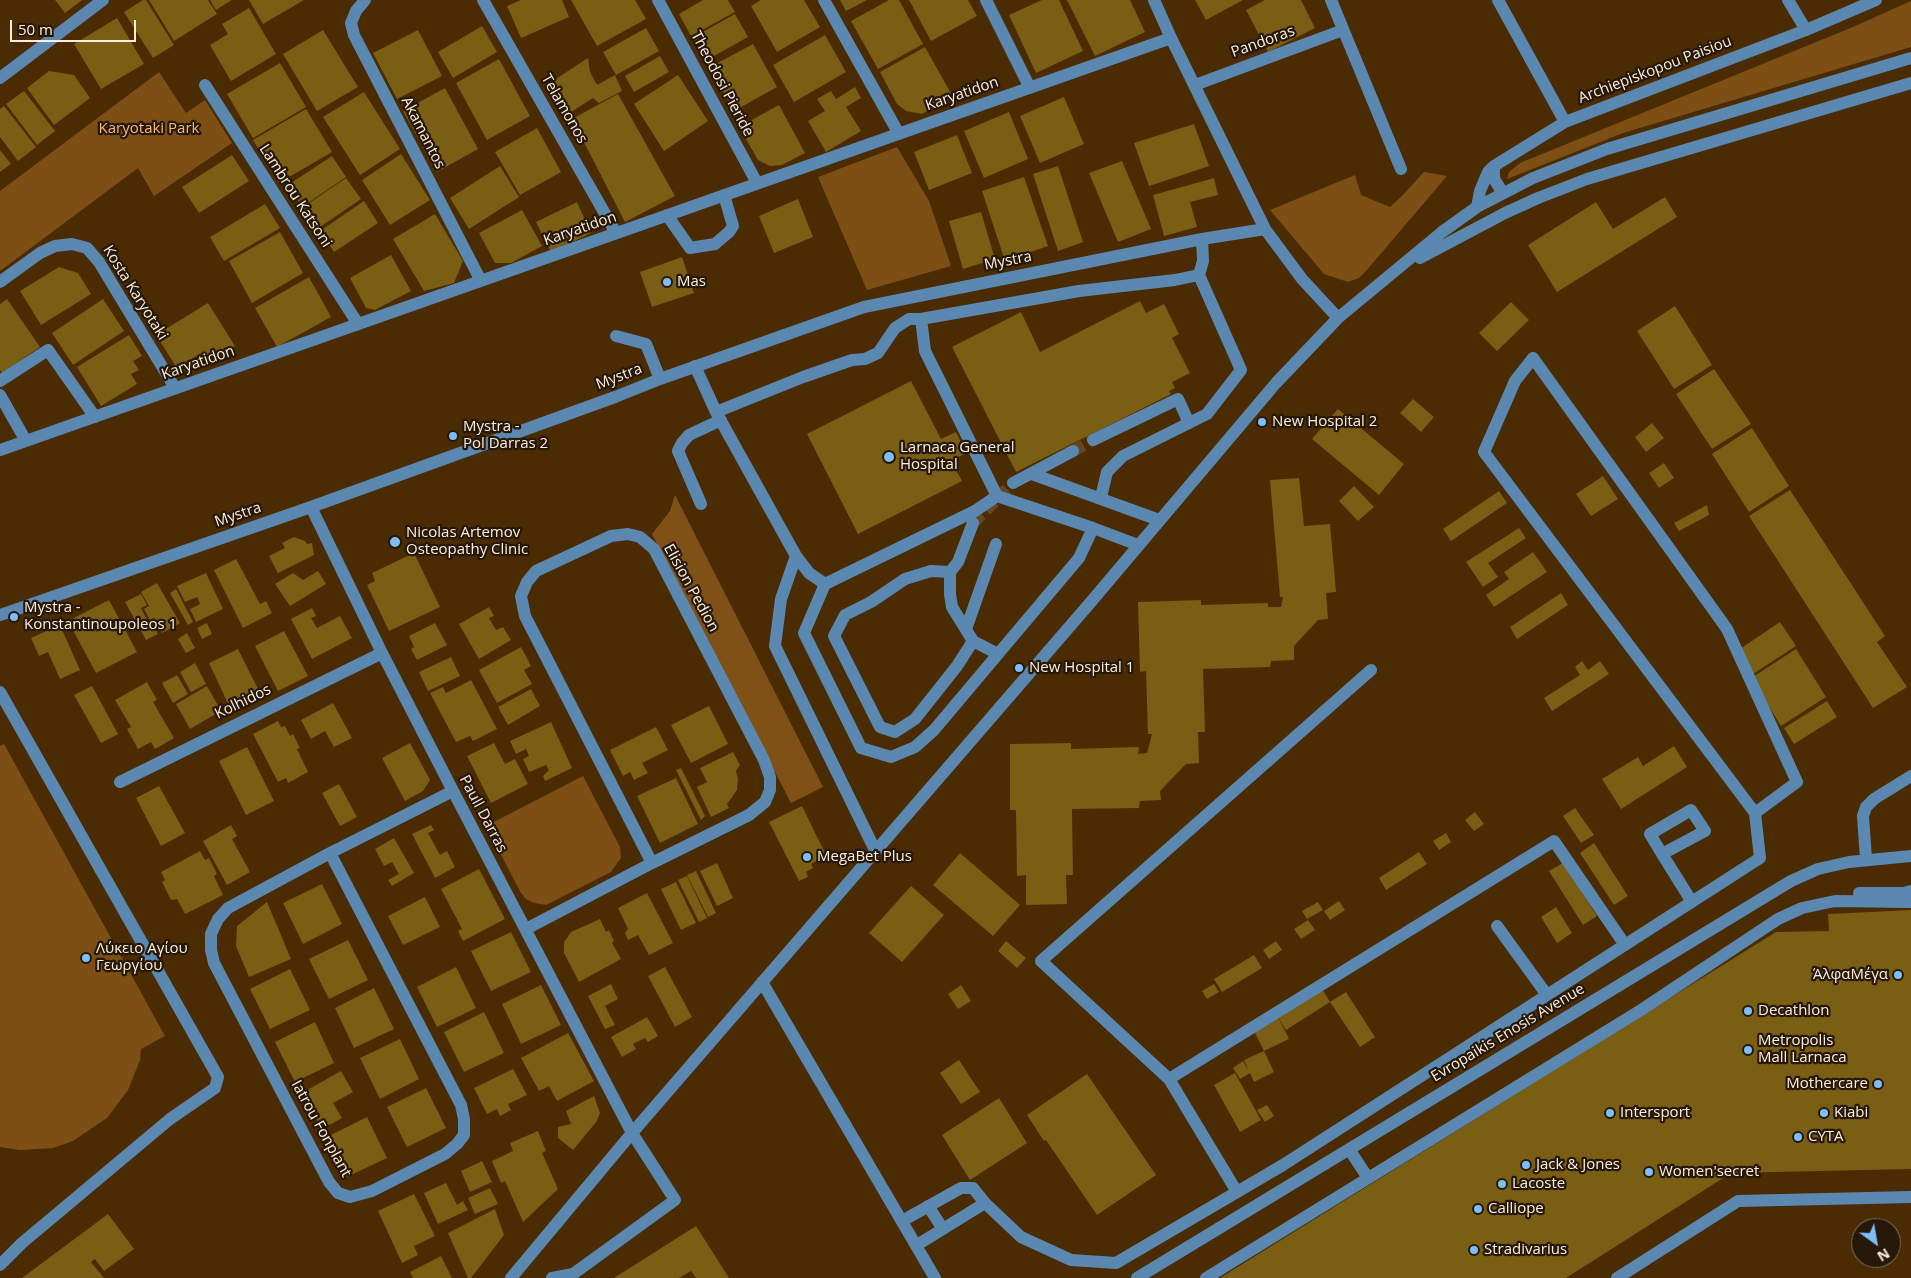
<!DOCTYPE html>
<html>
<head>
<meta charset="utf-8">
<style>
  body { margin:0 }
  #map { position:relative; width:1911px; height:1278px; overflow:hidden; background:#4a2b02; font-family:"Open Sans",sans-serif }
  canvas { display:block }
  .north { position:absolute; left:1851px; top:1218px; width:50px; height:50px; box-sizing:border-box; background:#261808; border:1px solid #7d6e5e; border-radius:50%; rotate:148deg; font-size:14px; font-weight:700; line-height:20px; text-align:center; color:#ffeede }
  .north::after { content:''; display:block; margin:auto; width:18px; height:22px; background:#7dbef9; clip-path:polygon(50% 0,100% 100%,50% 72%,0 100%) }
  .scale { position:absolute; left:10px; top:20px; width:126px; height:22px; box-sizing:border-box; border:2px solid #ffeede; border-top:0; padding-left:6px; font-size:15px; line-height:18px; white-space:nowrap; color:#ffeede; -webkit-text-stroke:4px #261808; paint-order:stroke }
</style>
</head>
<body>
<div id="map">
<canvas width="1911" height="1278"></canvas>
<div class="north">N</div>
<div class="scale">50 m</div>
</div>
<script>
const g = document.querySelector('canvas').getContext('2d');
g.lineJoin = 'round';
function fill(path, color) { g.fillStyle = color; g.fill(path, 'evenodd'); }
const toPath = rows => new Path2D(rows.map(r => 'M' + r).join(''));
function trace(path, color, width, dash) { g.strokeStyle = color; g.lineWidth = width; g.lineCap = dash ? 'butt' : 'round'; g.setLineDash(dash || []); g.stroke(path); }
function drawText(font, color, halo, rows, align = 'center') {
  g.font = font + ' "Open Sans",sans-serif'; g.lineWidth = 4.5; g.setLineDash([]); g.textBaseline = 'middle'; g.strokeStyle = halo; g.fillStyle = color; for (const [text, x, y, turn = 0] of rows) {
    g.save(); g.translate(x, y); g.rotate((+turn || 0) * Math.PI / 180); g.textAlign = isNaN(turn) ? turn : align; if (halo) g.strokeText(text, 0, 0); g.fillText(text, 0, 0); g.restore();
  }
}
fill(toPath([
  [1911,1,1911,47,1623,133,1507,179,1509,172,1520,163,1853,27],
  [159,72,186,113,205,100,232,143,154,196,138,168,0,271,0,191],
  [897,147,929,201,951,266,867,290,818,177],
  [1424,172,1447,176,1366,271,1359,278,1348,282,1324,274,1270,210,1355,175,1361,195,1390,207,1401,197],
  [4,744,165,1036,141,1049,140,1060,128,1090,107,1118,73,1141,53,1148,20,1150,0,1147,0,746],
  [583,776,620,847,621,858,611,872,546,905,534,903,526,899,521,893,486,826]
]), '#7e4f15');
fill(toPath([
  [675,495,823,787,791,803,652,534,670,511]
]), '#7f5117');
fill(toPath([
  [55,0,82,0,65,13],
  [143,0,146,0,174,45,153,58,124,12],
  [149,0,208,0,217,14,174,41],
  [210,0,232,0,216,10],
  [249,0,304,0,263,24],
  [521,0,562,0,569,17,521,38,507,6],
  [571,0,635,0,646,19,597,46],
  [703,0,728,0,735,12,691,36,679,14],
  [761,0,804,0,820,27,777,52,751,6],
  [840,0,867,0,846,11],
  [889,0,899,0,923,44,878,69,851,21],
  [909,0,968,0,977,16,931,41],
  [1042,0,1059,0,1083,51,1036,73,1009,15],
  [1067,0,1130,0,1145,32,1095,56],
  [1195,0,1243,0,1206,20],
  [1265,0,1301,0,1315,28,1268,52,1246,10],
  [249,8,276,54,231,81,210,45,228,34,222,24],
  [735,14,748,37,705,61,692,38],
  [117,18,144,64,101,89,74,44],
  [482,26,497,52,453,78,438,52],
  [646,28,659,51,616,75,603,52],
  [323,30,358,87,317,111,283,54],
  [418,30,442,76,397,99,373,53],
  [825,35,846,72,794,102,773,65],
  [753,44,777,87,734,111,710,67],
  [925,47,953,97,922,114,906,111,897,104,880,72],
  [660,56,669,72,634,92,625,76],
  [588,58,590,72,597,85,615,75,622,91,599,103,593,98,568,114,548,84],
  [499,59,530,116,487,140,456,83],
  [280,63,306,107,253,138,227,94],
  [49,71,74,75,90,98,54,125,27,88],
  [678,75,708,121,664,151,634,104],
  [855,87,861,98,846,107,861,131,826,152,808,121,825,111,817,99,831,91,836,99],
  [445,88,478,149,437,172,403,111],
  [24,91,55,131,37,145,6,104],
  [364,92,400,149,360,175,323,117],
  [618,94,675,196,625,222,572,119],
  [1064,97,1084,144,1040,163,1020,116],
  [779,105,805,153,782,165,770,166,758,160,739,127],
  [4,106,36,147,18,161,0,137,0,109],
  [306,109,332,152,279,183,253,140],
  [1009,112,1028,159,984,178,964,131],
  [1194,124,1209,166,1149,186,1134,143],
  [537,128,561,172,520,195,495,152],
  [957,135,972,173,929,190,914,152],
  [0,150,11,164,0,172],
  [401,154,430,200,390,225,362,180],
  [232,155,249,181,199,213,182,187],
  [332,156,346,177,302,207,288,185],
  [1122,161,1151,229,1118,242,1089,173],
  [500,166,519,197,469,229,450,198],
  [1058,166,1083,242,1058,251,1033,174],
  [1024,177,1048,246,1005,261,982,191],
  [346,178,361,199,317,229,302,208],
  [1214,178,1218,195,1190,202,1197,227,1164,236,1153,195],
  [1665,197,1677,217,1557,292,1528,245,1596,202,1613,229],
  [798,199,813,237,774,253,759,216],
  [364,201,378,223,334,252,320,231],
  [577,202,591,233,551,252,536,222],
  [265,204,280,228,224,261,210,237],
  [522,210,542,246,511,263,495,263,479,233],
  [981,212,995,259,963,269,949,221],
  [435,214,463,261,454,283,424,291,393,239],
  [280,232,303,273,252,303,229,261],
  [391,255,411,291,375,310,366,308,350,278],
  [682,257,694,293,652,307,640,272],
  [59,267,78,273,91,294,41,325,20,291],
  [309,277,331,317,277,347,255,308],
  [7,299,40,347,2,373,0,370,0,304],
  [103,299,124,331,73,365,52,333],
  [1140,301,1146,313,1164,304,1179,334,1172,338,1190,373,1172,382,1175,388,1169,391,1171,394,1016,472,952,347,1021,312,1040,352],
  [1511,302,1529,320,1497,351,1479,333],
  [208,303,235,346,210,363,203,352,177,368,156,335],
  [1675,306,1712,365,1674,389,1637,331],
  [129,335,142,356,133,361,139,370,131,374,137,384,101,406,77,367],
  [1714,369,1751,424,1712,449,1676,394],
  [911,381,941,439,956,432,966,453,951,461,962,481,858,534,807,434],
  [1413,399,1434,417,1421,432,1400,413],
  [1338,409,1404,464,1379,495,1312,439],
  [1652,423,1664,438,1646,452,1635,437],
  [1752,428,1789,486,1749,512,1712,454],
  [1664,463,1674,478,1659,488,1649,473],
  [1603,476,1618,499,1591,516,1576,494],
  [1299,478,1304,526,1330,524,1336,592,1326,593,1328,619,1318,620,1294,646,1294,660,1271,661,1270,667,1203,669,1205,732,1198,732,1199,763,1186,764,1160,791,1161,800,1140,801,1139,808,1072,809,1073,875,1066,875,1067,904,1026,905,1026,875,1017,876,1016,810,1010,810,1010,744,1071,743,1071,749,1139,747,1138,754,1147,753,1152,734,1148,734,1146,671,1140,672,1138,602,1201,600,1201,605,1268,603,1268,607,1281,607,1283,597,1280,597,1270,480],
  [1354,486,1374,507,1358,521,1339,501],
  [1790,490,1885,636,1877,642,1907,687,1873,708,1749,516],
  [1499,491,1507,503,1451,541,1443,529],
  [1707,505,1709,515,1679,531,1674,523],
  [1519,528,1526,538,1488,563,1498,577,1483,587,1466,562],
  [294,537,305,541,307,544,312,543,314,555,278,573,269,556,285,548,282,543],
  [1533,552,1547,572,1494,607,1486,595,1509,579,1504,572],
  [414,553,440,607,389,631,367,585,375,581,372,573],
  [236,559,260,604,266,601,272,613,243,628,214,570],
  [318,571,326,584,290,606,275,584,293,573,303,580],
  [206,573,223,609,196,622,190,609,200,604,197,597,185,602,177,586],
  [157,583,180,623,162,633,154,618,150,620,144,609,149,606,141,592],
  [176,589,193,622,188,625,170,593],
  [1561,593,1568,605,1517,639,1510,627],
  [141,594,147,605,141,608,148,622,151,620,158,634,146,640,125,602],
  [109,600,137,652,96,673,68,621],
  [489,607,494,616,489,618,496,630,503,627,511,640,479,659,459,624],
  [312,608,316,616,311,618,317,628,340,616,352,638,312,659,291,619],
  [1780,622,1796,646,1753,674,1737,651],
  [207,623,212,634,202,639,197,628],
  [435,623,447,645,417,660,411,649,414,647,409,636],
  [60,625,80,670,60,679,48,652,39,656,31,638],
  [284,631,308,676,278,691,255,646],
  [187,633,195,648,186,653,178,639],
  [521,647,531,666,524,670,532,684,497,703,479,670],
  [238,649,262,697,232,712,209,663],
  [1796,649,1826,697,1781,726,1751,678],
  [451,657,460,676,428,691,419,672],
  [1582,661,1588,670,1600,661,1609,674,1552,711,1544,698,1580,675,1575,667],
  [195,663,206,684,191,692,180,672],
  [177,675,188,694,173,703,162,683],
  [471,680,497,729,473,741,470,736,456,742,430,693,443,687,446,693],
  [147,682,157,700,153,702,174,738,155,749,151,742,138,749,127,729,131,727,115,700],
  [92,686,118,734,101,743,74,695],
  [207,686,221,711,190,729,176,704],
  [531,689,540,706,508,725,498,707],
  [1827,701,1837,717,1794,744,1784,728],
  [333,703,352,738,334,747,325,731,311,739,301,720],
  [709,706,728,744,691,763,671,725],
  [278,721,281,727,285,726,290,736,293,734,300,748,297,749,308,772,288,783,286,778,278,782,253,734],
  [551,722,572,768,545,781,543,776,549,770,546,765,529,772,523,759,529,756,526,749,516,754,510,741],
  [656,727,668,750,642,763,648,773,634,780,630,772,623,776,610,750],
  [410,743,430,780,423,791,405,801,382,758],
  [494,743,505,764,515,759,528,784,491,803,467,756],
  [1674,746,1687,767,1621,809,1602,779,1638,757,1643,766],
  [247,747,274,801,246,815,219,761],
  [733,752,740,765,736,771,738,779,737,790,727,804,729,808,711,817,697,787,707,782,700,768],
  [681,768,705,816,701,820,676,770],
  [676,778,698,824,660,843,637,796],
  [339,784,357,817,340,826,322,793],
  [159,786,185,833,161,846,136,798],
  [802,806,825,853,817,857,818,860,811,864,813,868,806,872,808,877,799,881,769,822],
  [1575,808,1594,835,1581,843,1563,816],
  [1475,812,1484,824,1474,831,1465,820],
  [231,825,237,836,232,839,250,872,227,885,203,841],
  [431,825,434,830,428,833,440,855,447,851,455,867,435,878,412,834],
  [1446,833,1451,842,1439,850,1433,841],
  [394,838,414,873,392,886,388,880,399,874,392,862,384,866,375,849],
  [1594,843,1628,896,1614,905,1580,853],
  [200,851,205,860,209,858,217,874,214,876,223,895,185,914,177,899,171,900,162,882,165,880,161,872],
  [1419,852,1427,864,1386,890,1379,878],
  [960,853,1020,905,993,936,933,885],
  [717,863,733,898,717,906,700,871],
  [1563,863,1597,916,1583,925,1549,871],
  [479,869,505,919,463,941,458,931,462,929,441,889],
  [696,871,716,913,708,917,687,875],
  [687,876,707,918,699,922,678,880],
  [676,882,696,923,681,930,661,889],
  [322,884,342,924,303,944,283,903],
  [911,886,944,915,902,962,869,933],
  [647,893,673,943,649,955,638,935,628,940,625,933,628,929,618,908],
  [425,897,440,927,403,945,388,916],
  [1339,901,1345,910,1330,920,1324,911],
  [267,902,291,959,249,977,236,946,237,926],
  [1318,902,1323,910,1307,919,1302,911],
  [1556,907,1572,933,1557,943,1541,917],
  [1911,910,1911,1169,1731,1173,1566,1278,1220,1278,1776,932,1829,931,1828,914],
  [600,919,606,932,609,930,614,941,612,943,621,959,579,982,564,953,564,942,571,932],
  [1308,920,1315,930,1301,939,1294,929],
  [511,932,531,972,491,991,471,951],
  [348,940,368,980,329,999,309,959],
  [1006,941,1026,958,1017,968,998,951],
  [1276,941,1282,950,1269,959,1263,950],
  [1254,955,1262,968,1222,992,1214,979],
  [456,967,476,1008,437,1027,417,987],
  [665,967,692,1017,675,1027,648,976],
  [290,969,310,1010,270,1029,250,989],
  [611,984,618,999,605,1006,615,1025,605,1029,588,996],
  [1214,984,1219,992,1207,999,1202,991],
  [541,985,561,1025,521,1044,502,1004],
  [961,985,971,1001,958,1009,948,994],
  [374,988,394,1029,354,1048,335,1008],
  [1322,989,1330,1002,1346,992,1375,1037,1360,1047,1330,1002,1286,1030,1278,1017],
  [484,1012,504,1053,464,1072,444,1032],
  [647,1017,658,1036,648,1042,645,1038,633,1044,636,1049,622,1057,611,1037],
  [1278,1017,1289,1039,1264,1051,1253,1029],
  [315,1022,334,1063,295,1082,275,1042],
  [568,1033,594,1081,557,1101,549,1086,539,1091,521,1058],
  [400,1039,419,1079,380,1099,360,1058],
  [1264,1051,1274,1072,1254,1082,1250,1073,1240,1079,1233,1068,1243,1061,1249,1071,1244,1060],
  [959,1060,980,1092,961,1104,940,1073],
  [513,1069,527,1095,508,1104,511,1110,500,1116,497,1109,487,1114,474,1088],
  [341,1071,353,1092,333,1103,342,1118,322,1129,302,1093],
  [1235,1073,1261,1120,1240,1132,1214,1085],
  [1087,1074,1156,1175,1097,1215,1046,1140,1044,1141,1027,1115],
  [426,1088,446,1128,407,1147,387,1107],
  [594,1096,600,1113,597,1121,573,1150,558,1138,558,1127,571,1124,566,1111],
  [999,1098,1027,1143,970,1180,942,1135],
  [1267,1105,1274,1116,1265,1122,1257,1110],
  [367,1117,387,1158,347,1177,327,1137],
  [538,1131,546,1151,542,1153,558,1189,523,1222,505,1181,501,1183,492,1161,513,1151,510,1143],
  [482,1161,492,1182,470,1192,461,1171],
  [446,1183,457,1205,463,1201,468,1210,438,1224,424,1193],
  [490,1188,498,1204,475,1214,468,1198],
  [414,1194,435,1236,414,1246,418,1255,402,1263,378,1211],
  [495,1209,504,1235,471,1278,468,1278,448,1233],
  [108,1214,134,1249,104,1271,95,1259,91,1262,104,1278,22,1278],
  [696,1226,729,1278,696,1278,691,1271,679,1278,614,1278],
  [441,1256,452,1278,413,1278,410,1272]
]), '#795e14');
trace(toPath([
  [1073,451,1093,440],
  [973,523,1013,483]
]), '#654823', 12, [12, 6]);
trace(toPath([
  [365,0,356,11,351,23,354,35,481,281],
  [483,0,616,233],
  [658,0,757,183],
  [824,0,899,134],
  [986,0,1030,88],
  [1154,0,1171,38,1265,229,1302,279,1338,318],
  [1331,0,1401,169],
  [1498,0,1565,122],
  [1788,0,1806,30],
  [0,78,103,0],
  [205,85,358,324],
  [1195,85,1343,30],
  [1494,166,1494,179,1503,193],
  [1477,207,1480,191,1488,172,1494,166,1565,122,1806,30,1876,0],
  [667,215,690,248,715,244,729,232,733,226,724,195],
  [1420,258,1505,213,1538,198,1587,179,1911,83],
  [0,282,40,253,55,246,72,244,87,248,99,262,175,388],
  [616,336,646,344,660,379],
  [695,366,716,412,796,556,781,599,775,646,875,850],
  [0,381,48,350,95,417],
  [0,395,26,441],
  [716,412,803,377,852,360,865,359,878,353,895,328,909,319,921,319],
  [1093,440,1178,399,1189,423],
  [0,450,1171,38],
  [1032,474,1159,520],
  [1013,483,1073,451],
  [997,496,975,511,825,584,804,633,861,748,891,757,915,747,934,730,1079,558,1093,528],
  [1101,497,1107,472,1123,456,1207,414,1241,370,1199,275,1203,261,1202,239],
  [701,504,678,451,682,443,689,435,721,420],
  [311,507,382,653,453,791,632,1133,675,1200,573,1274,552,1278],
  [973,523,958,562,950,572,950,594,952,607,973,641,998,654],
  [1138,545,1093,528,997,496,925,351,921,319,1079,291,1175,280,1199,275],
  [796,556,809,573,825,584],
  [950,572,931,571,905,579,871,602,845,615,834,636,880,727,895,732,915,719,957,666,973,641],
  [0,615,311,507,615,397,660,379,864,307,1202,239,1265,229],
  [966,629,996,544],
  [0,692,218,1077,215,1088,170,1119,22,1243,0,1265],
  [120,782,382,653],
  [330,853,461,1105,464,1119,464,1135,457,1144,445,1154,372,1191,350,1197,338,1193,329,1182,214,963,211,950,211,934,218,919,228,908,330,853,453,791],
  [1662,854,1705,831,1691,810,1650,834,1662,854,1692,902],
  [1866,859,1863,816,1866,807,1874,799,1911,776],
  [1859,893,1904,893,1911,891],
  [1497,926,1547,995],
  [526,929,652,863,749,815,765,802,770,790,770,777,764,760,654,549,640,537,628,534,611,536,536,571,527,582,521,596,525,616,652,863],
  [762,982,935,1278],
  [1169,1079,1041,961,1371,670],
  [1349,1149,1368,1178],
  [1237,1192,1169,1079,1554,841,1625,945],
  [928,1206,943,1229],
  [902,1221,961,1188,973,1188,985,1203,1021,1237,1071,1260,1116,1263,1283,1165,1760,858,1755,813,1484,452,1515,381,1533,358,1727,629,1797,782,1755,813],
  [917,1245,985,1203],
  [511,1278,632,1133,1090,603,1276,383,1338,318,1442,232,1477,207,1533,178,1607,149,1911,58],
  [1137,1278,1791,881,1818,869,1849,862,1911,856],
  [1206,1278,1641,1010,1778,919,1802,908,1835,901,1911,902],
  [1617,1278,1738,1201,1911,1197]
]), '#5b88b1', 12);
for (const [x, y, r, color] of [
  [667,282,5,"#7dbef9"],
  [1262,422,5,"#7dbef9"],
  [453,436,5,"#7dbef9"],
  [889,457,6,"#7dbef9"],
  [395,542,6,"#7dbef9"],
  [14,617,5,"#7dbef9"],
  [1019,668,5,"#7dbef9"],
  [807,857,5,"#7dbef9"],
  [86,958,5,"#7dbef9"],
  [1898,975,5,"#7dbef9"],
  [1748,1011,5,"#7dbef9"],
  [1748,1050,5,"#7dbef9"],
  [1878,1084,5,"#7dbef9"],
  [1610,1113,5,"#7dbef9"],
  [1824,1113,5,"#7dbef9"],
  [1798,1137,5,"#7dbef9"],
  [1526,1165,5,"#7dbef9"],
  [1649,1172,5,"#7dbef9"],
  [1502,1184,5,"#7dbef9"],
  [1478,1209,5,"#7dbef9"],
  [1474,1250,5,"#7dbef9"]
]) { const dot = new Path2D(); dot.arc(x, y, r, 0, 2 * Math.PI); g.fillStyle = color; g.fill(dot); trace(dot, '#261808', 2); }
drawText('15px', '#ffeede', '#261808', [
  ["Pandoras",1263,42,-20],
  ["Archiepiskopou Paisiou",1655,70,-21],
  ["Theodosi Pieride",722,84,62],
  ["Karyatidon",962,94,-19],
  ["Telamonos",564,109,60],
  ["Akamantos",423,133,63],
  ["Lambrou Katsoni",295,196,57],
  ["Karyatidon",580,229,-19],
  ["Mystra",1008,261,-11],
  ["Kosta Karyotaki",135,293,58],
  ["Karyatidon",198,363,-19],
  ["Mystra",619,377,-21],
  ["Mystra",238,515,-19],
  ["Elision Pedion",691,588,61],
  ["Kolhidos",243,702,-26],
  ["Paull Darras",483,814,62],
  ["Evropaikis Enosis Avenue",1508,1033,-31],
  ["Iatrou Fonplant",321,1129,61]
]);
drawText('15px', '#fbb971', '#261808', [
  ["Karyotaki Park",149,129]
]);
drawText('15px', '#ffeede', '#261808', [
  ["Mas",677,282],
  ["New Hospital 2",1272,422],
  ["Mystra -",463,427],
  ["Pol Darras 2",463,444],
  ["Larnaca General",900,448],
  ["Hospital",900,465],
  ["Nicolas Artemov",406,533],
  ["Osteopathy Clinic",406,550],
  ["Mystra -",24,608],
  ["Konstantinoupoleos 1",24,625],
  ["New Hospital 1",1029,668],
  ["MegaBet Plus",817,857],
  ["Λύκειο Αγίου",96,949],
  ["Γεωργίου",96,966],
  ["ΆλφαΜέγα",1888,975,"right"],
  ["Decathlon",1758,1011],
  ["Metropolis",1758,1041],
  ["Mall Larnaca",1758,1058],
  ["Mothercare",1868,1084,"right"],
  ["Intersport",1620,1113],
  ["Kiabi",1834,1113],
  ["CYTA",1808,1137],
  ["Jack & Jones",1536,1165],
  ["Women'secret",1659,1172],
  ["Lacoste",1512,1184],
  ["Calliope",1488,1209],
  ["Stradivarius",1484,1250]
], 'left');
</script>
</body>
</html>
